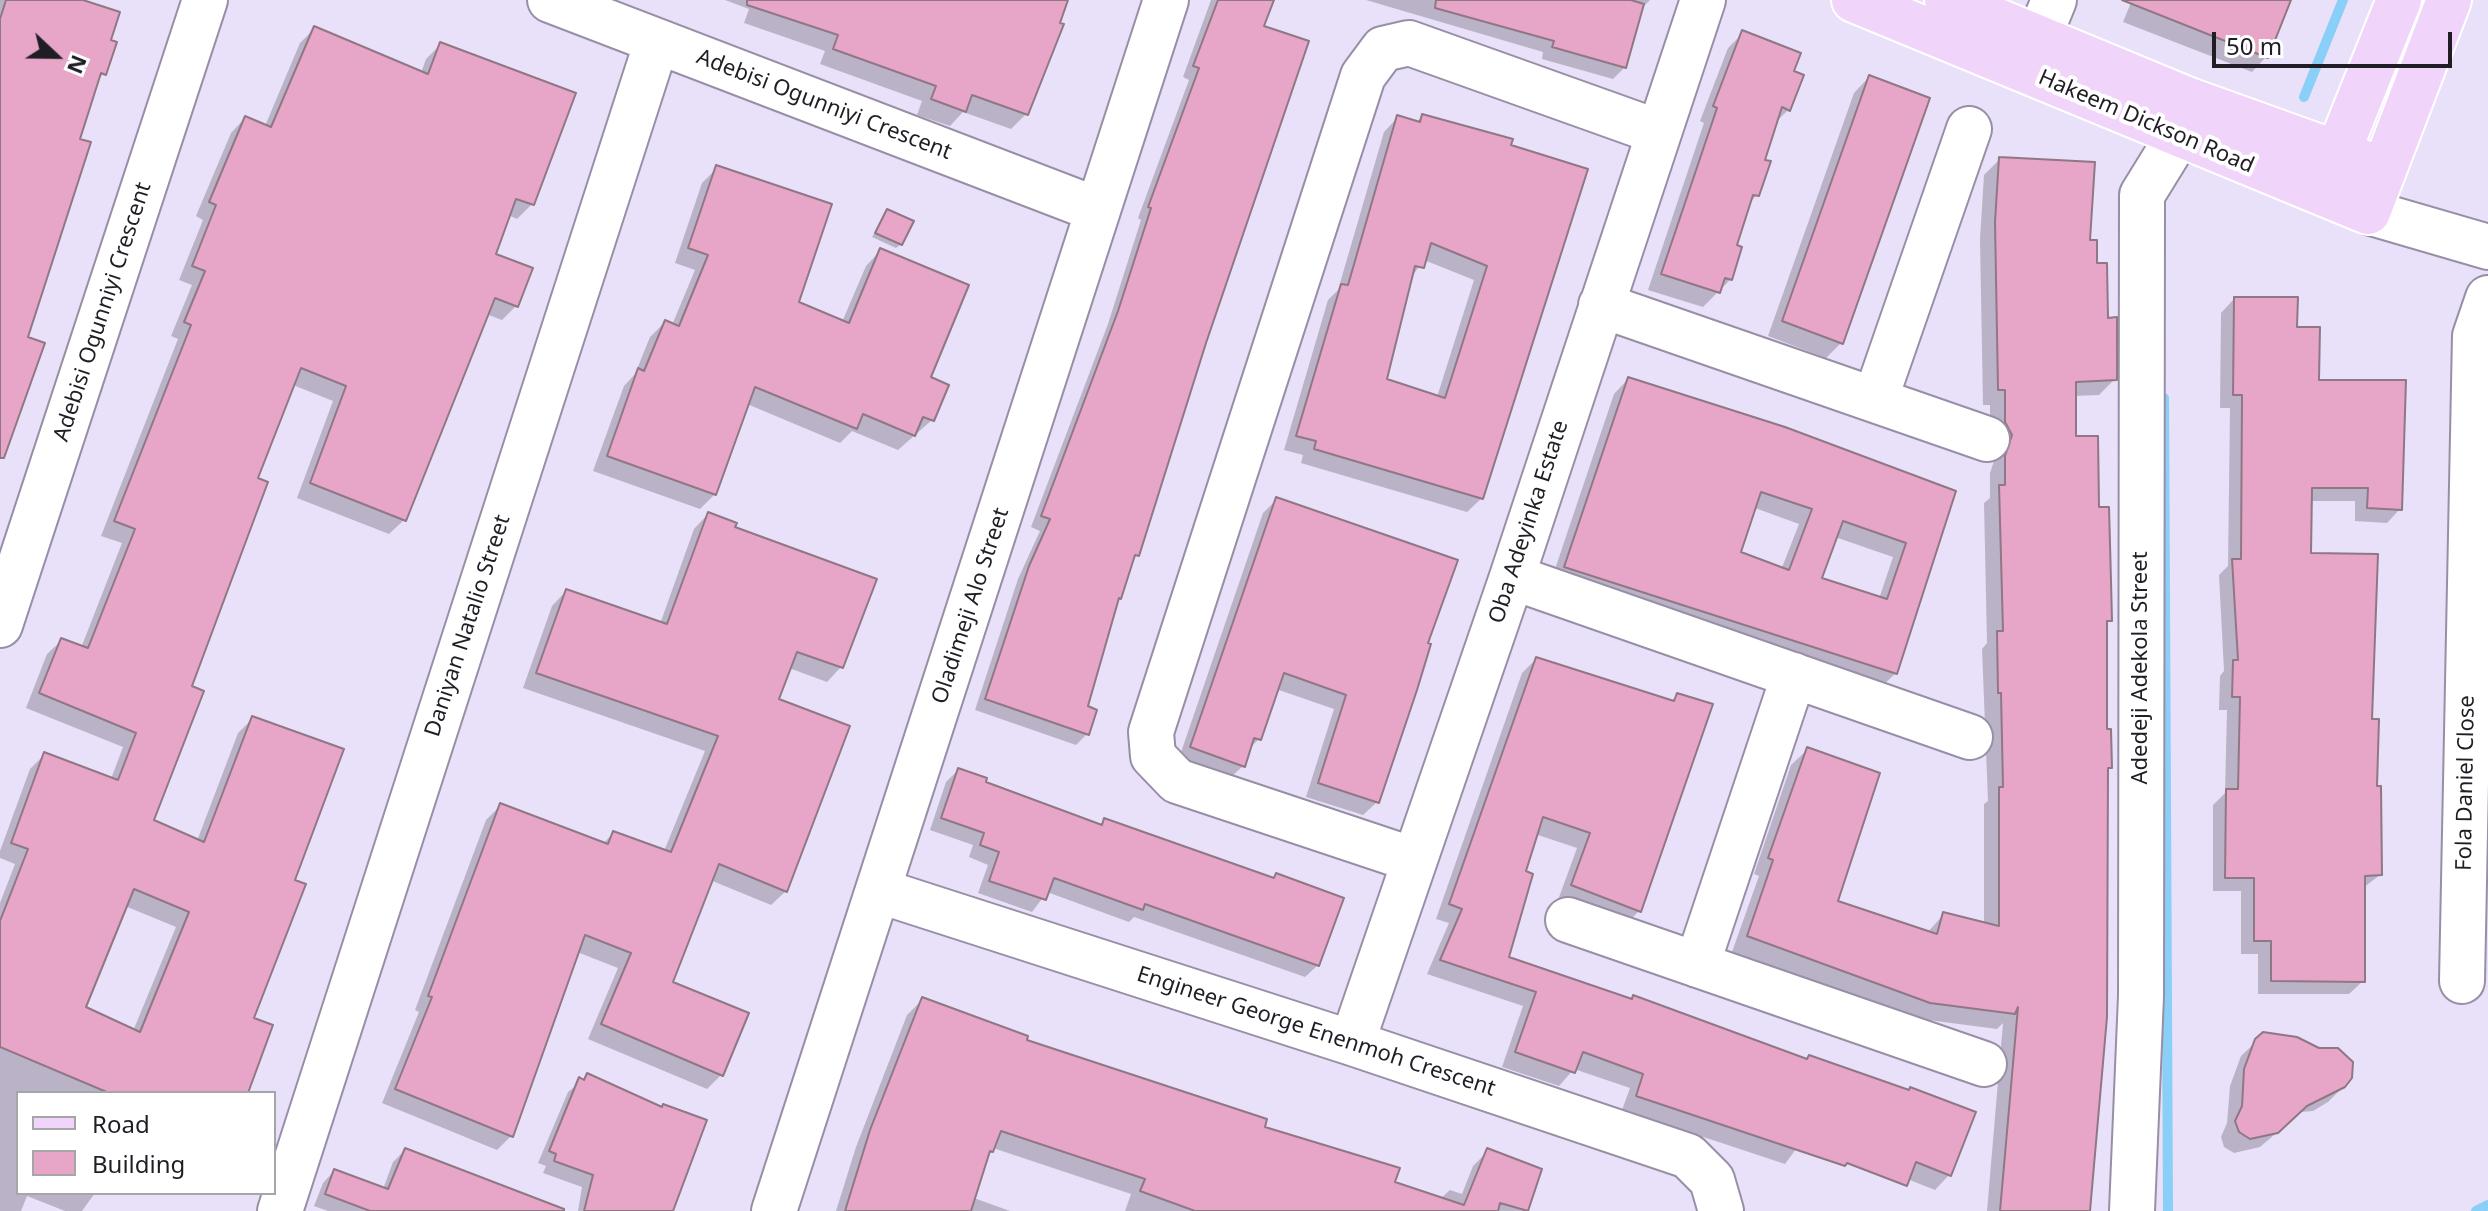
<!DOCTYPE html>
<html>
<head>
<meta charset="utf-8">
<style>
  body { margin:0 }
  #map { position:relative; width:2488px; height:1211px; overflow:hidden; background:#e9e0f9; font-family:"Noto Sans",sans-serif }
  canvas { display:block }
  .legend { position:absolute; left:16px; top:1091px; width:260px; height:104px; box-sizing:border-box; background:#fff; border:2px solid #a6a5a8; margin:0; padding:10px 14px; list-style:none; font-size:24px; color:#201d25 }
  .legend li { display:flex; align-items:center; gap:16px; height:40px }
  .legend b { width:40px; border:2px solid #a6a5a8 }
  .north { position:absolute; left:16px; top:16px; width:80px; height:80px; -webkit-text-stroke:6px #fff; paint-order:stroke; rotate:112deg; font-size:22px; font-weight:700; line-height:32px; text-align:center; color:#201d25 }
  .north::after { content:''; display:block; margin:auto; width:28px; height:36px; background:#201d25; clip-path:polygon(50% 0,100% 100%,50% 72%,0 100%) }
  .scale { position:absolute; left:2212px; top:32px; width:240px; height:36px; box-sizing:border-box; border:4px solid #201d25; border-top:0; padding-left:10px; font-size:24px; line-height:28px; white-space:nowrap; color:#201d25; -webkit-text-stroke:6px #fff; paint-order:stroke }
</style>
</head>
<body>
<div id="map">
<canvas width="2488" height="1211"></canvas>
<ul class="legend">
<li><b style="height:10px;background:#f1d4fa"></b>Road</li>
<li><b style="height:22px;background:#e7a5c8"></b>Building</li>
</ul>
<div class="north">N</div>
<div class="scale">50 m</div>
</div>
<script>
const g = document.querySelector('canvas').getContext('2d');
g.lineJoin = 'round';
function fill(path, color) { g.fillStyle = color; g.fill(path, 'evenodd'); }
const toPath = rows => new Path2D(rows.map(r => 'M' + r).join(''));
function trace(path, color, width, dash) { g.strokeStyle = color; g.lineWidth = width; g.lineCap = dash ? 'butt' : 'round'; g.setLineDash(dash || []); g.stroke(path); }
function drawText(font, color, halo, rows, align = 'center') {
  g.font = font + ' "Noto Sans",sans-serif'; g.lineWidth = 8; g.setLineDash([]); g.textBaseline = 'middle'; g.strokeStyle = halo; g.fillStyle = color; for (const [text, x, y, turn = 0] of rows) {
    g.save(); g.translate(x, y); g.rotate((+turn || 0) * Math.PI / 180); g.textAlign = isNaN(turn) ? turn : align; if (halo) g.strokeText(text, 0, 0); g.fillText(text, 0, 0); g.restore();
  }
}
fill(toPath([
  [0,0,79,0,108,41,104,73,96,82,78,140,0,437],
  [725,0,1056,0,1026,114,1011,129,963,112,950,126,917,115,922,101,820,64,825,51,744,23,749,9],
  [1211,0,1272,0,1261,27,1204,342,1137,555,1131,562,1115,602,1085,708,1087,734,1076,745,975,710,1018,579,1040,531,1031,527,1108,324,1141,220,1138,218,1189,80,1183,77],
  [1366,0,1650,0,1640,10,1625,67,1613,79,1542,59,1543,52],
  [2132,0,2288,0,2266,57,2252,72,2123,22],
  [314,29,421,73,426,59,440,45,573,94,532,204,517,219,508,215,493,256,516,306,502,320,486,314,404,520,389,534,297,498,333,401,293,385,255,479,189,687,151,822,197,841,238,733,253,718,293,881,251,1019,244,1093,18,1093,18,1193,95,1193,82,1211,65,1211,27,1196,21,1211,0,1211,0,903,15,864,0,858,0,851,30,769,44,755,111,779,123,747,26,708,47,654,62,640,81,648,122,543,101,536,178,339,171,336,192,285,179,280,203,220,196,216,231,133,245,118,265,126,300,43],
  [125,906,176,927,133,1031,84,1008],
  [1743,33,1791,72,1788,110,1775,123,1762,161,1757,195,1748,204,1734,246,1731,279,1703,307,1648,290,1704,123,1700,121,1728,48],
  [1869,77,1841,343,1826,358,1768,336,1854,93],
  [1422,116,1510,141,1482,498,1467,512,1301,463,1303,455,1284,450,1328,300,1338,290,1384,132,1398,117,1416,123],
  [1424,260,1474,280,1437,397,1385,380,1410,279],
  [2000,159,2088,242,2115,379,2099,395,2074,396,2074,438,2097,509,2110,620,2105,625,2105,731,2110,767,2106,771,2088,1211,1987,1211,2003,1023,1997,1029,1913,1018,1732,952,1759,876,1754,874,1791,765,1807,750,1835,902,1927,933,1944,914,1984,925,1984,804,1988,801,1982,649,1987,643,1984,503,1990,498,1990,473,1997,452,1990,439,1990,405,1983,405,1980,239,1984,175],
  [717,168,796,303,842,322,866,266,880,251,928,378,946,386,932,420,898,450,852,431,840,443,747,404,715,494,700,509,593,471,624,386,635,374,650,337,665,322,672,325,695,270,675,263,702,183],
  [887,211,901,244,896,248,872,237],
  [2234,299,2295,329,2317,382,2400,509,2387,523,2355,521,2355,501,2310,501,2309,555,2370,721,2380,875,2363,888,2363,981,2349,994,2258,994,2258,954,2241,954,2241,891,2213,891,2213,805,2225,793,2227,710,2219,710,2220,676,2224,671,2219,575,2228,566,2230,408,2220,408,2221,313],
  [1628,379,1953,492,1896,673,1881,687,1551,581,1614,394],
  [1755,508,1799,524,1781,570,1740,556],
  [1835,537,1893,557,1879,599,1819,579],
  [1277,499,1425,644,1377,802,1363,815,1306,797,1334,709,1276,689,1259,739,1249,749,1243,766,1229,779,1178,761,1263,513],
  [708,514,732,528,874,580,841,667,827,682,789,668,777,700,786,891,771,905,710,880,671,983,721,1075,707,1089,588,1039,618,968,577,952,511,1136,497,1150,382,1103,419,1012,415,1010,486,820,501,805,603,844,613,833,664,851,705,751,523,688,552,606,566,591,660,624,694,529],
  [1536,659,1670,702,1678,695,1640,910,1625,925,1558,900,1577,848,1535,834,1523,872,1506,958,1630,1001,1634,997,1949,1175,1935,1190,1804,1138,1785,1164,1622,1110,1630,1088,1574,1069,1559,1086,1502,1067,1523,1006,1427,974,1449,923,1436,919,1522,673],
  [958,770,983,783,1100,826,1105,820,1273,879,1276,876,1318,965,1305,977,1134,917,1129,922,1047,892,1032,912,978,893,988,865,969,857,973,845,930,830,946,782],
  [922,1000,1440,1199,1450,1190,1462,1194,1473,1166,1488,1151,1539,1170,1526,1211,1125,1211,1131,1194,993,1148,986,1157,974,1198,1010,1211,836,1211,856,1147,907,1015],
  [2264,1034,2345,1055,2351,1062,2344,1086,2328,1102,2313,1111,2301,1112,2260,1147,2234,1153,2224,1147,2221,1137,2227,1123,2230,1086,2241,1056],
  [588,1076,671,1211,578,1211,582,1187,543,1173,546,1166,538,1163,568,1092],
  [405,1150,516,1211,328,1211,314,1206,323,1183,334,1171,383,1189,393,1162]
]), '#0003');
trace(toPath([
  [2304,97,2343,0],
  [2164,398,2168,1211],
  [2476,1211,2488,1205]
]), '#89cff7', 10);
const building = toPath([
  [6,0,83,0,120,12,111,40,117,42,106,75,101,73,80,139,91,142,28,337,45,343,4,458,0,458,0,19,6,0],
  [747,0,1068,0,1060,23,1064,24,1028,115,972,95,966,112,931,99,936,86,833,49,838,35,747,5,747,0],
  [1218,0,1274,0,1264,26,1309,41,1206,343,1139,556,1135,555,1121,599,1119,598,1088,706,1097,710,1089,735,985,699,1029,566,1050,519,1041,516,1118,311,1151,208,1148,207,1199,68,1193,66,1218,0],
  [1436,0,1631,0,1644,4,1626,68,1552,47,1554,41,1435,8,1436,0],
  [2122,0,2291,0,2268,58,2122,0],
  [314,26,428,74,440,42,576,93,534,205,516,199,496,254,533,268,518,307,495,298,406,521,310,483,346,386,301,368,258,478,268,482,192,686,204,691,154,820,204,842,252,716,344,749,295,880,306,884,254,1018,273,1025,248,1093,109,1093,0,1047,0,921,28,849,11,843,44,752,118,780,136,733,39,693,61,638,88,648,135,529,114,521,191,325,184,322,205,271,192,266,216,205,209,202,245,116,271,127,314,26],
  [134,889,189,912,140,1032,86,1007,134,889],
  [1742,30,1801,53,1794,71,1804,75,1790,111,1782,107,1765,160,1771,161,1759,196,1753,195,1737,245,1742,247,1732,280,1725,278,1720,293,1661,274,1717,108,1713,106,1742,30],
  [1869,75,1930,98,1843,344,1782,321,1869,75],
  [1422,114,1513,139,1511,145,1588,169,1483,499,1314,449,1316,441,1296,436,1341,284,1348,285,1397,115,1420,122,1422,114],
  [1431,243,1487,266,1445,398,1387,379,1415,266,1424,268,1431,243],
  [1999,157,2095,162,2090,240,2097,240,2097,263,2107,263,2108,318,2117,317,2117,380,2076,382,2076,436,2098,436,2099,507,2109,507,2111,581,2112,621,2107,621,2107,729,2111,729,2112,768,2108,768,2107,1017,2090,1211,2000,1211,2018,1007,2015,1014,1930,1003,1747,936,1773,860,1768,858,1807,747,1880,773,1838,901,1937,934,1943,912,1999,926,1999,787,2003,787,2001,693,1998,693,1997,631,2003,631,1999,485,2005,485,2005,456,2012,435,2005,422,2005,390,1998,390,1995,222,1999,157],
  [716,165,832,204,799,302,849,323,880,248,969,285,931,377,949,385,934,421,923,417,915,436,863,414,857,429,755,387,716,495,607,456,638,368,644,371,665,320,679,326,708,255,688,248,716,165],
  [887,209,914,221,902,245,875,233,887,209],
  [2234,297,2298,297,2297,327,2320,327,2319,380,2406,380,2402,510,2367,508,2368,488,2312,488,2311,553,2378,554,2372,719,2379,719,2377,786,2381,786,2382,875,2365,876,2365,982,2271,981,2271,941,2254,941,2254,878,2225,878,2226,789,2238,789,2240,697,2232,697,2233,660,2238,660,2232,559,2241,559,2242,395,2233,395,2234,297],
  [1628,377,1785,427,1956,491,1897,674,1564,567,1628,377],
  [1761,492,1812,509,1789,570,1741,552,1761,492],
  [1843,521,1906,543,1887,599,1822,578,1843,521],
  [1276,497,1458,560,1428,643,1431,644,1417,690,1379,803,1318,783,1346,695,1284,673,1261,740,1254,738,1245,767,1190,747,1276,497],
  [708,512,737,523,735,527,877,579,843,668,797,652,779,699,850,726,787,892,719,864,673,982,749,1013,723,1076,601,1024,631,953,585,935,513,1137,395,1089,432,997,428,996,500,803,608,844,613,831,671,852,718,736,536,673,566,589,667,624,708,512],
  [1536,657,1674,701,1677,693,1713,704,1641,912,1571,885,1590,833,1543,817,1526,871,1533,874,1509,957,1632,999,1633,995,1807,1059,1809,1055,1909,1090,1910,1087,1976,1112,1951,1176,1916,1162,1907,1186,1847,1163,1845,1166,1636,1096,1643,1074,1583,1052,1575,1073,1515,1052,1536,992,1440,960,1462,909,1449,904,1536,657],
  [958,768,987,778,986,782,1102,825,1104,818,1274,878,1276,873,1344,898,1319,966,1145,904,1143,910,1054,878,1046,900,989,881,999,852,980,845,984,833,941,818,958,768],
  [922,997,1028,1036,1027,1040,1267,1119,1265,1127,1400,1168,1395,1182,1464,1205,1487,1148,1542,1169,1528,1211,1500,1203,1498,1211,1195,1211,1140,1191,1145,1179,1001,1131,993,1152,990,1151,971,1211,845,1211,870,1130,922,997],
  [2263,1032,2297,1037,2319,1048,2338,1048,2353,1062,2352,1078,2345,1087,2307,1106,2278,1133,2250,1139,2239,1132,2235,1121,2242,1106,2244,1069,2255,1039,2263,1032],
  [587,1073,662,1107,663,1104,707,1120,673,1211,584,1211,593,1175,554,1161,556,1154,549,1151,579,1077,584,1080,587,1073],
  [405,1148,564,1209,564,1211,370,1211,325,1194,334,1169,388,1189,405,1148]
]);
fill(building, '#e7a5c8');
trace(building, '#8f7783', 2);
const minor = toPath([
  [550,0,1098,210],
  [2039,37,2054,0],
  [2368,212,2488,247],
  [1601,305,1987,439],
  [1875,400,1969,129],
  [1512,577,1970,737],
  [0,625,205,0],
  [1414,860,1177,781,1153,756,1151,732,1363,76,1383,49,1409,43,1658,132],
  [880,891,1352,1043,1688,1156,1712,1180,1721,1211],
  [1568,920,1984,1064],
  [1697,965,1794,675],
  [2462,981,2475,336,2488,298],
  [1352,1043,1512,577,1703,0],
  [280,1211,657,41],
  [774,1211,1166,0],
  [2132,1211,2141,996,2142,195,2179,135]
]);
const major = toPath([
  [1854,0,2368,212,2449,0],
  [1947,0,2189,100,2384,170],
  [2327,180,2399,0]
]);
trace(minor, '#988fa6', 48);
trace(major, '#fff', 48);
trace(minor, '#fff', 44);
trace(major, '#f1d4fa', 44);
drawText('22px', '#201d25', '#fff', [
  ["Adebisi Ogunniyi Crescent",824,105,21],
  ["Hakeem Dickson Road",2146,122,23],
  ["Adebisi Ogunniyi Crescent",103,312,-72],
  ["Oba Adeyinka Estate",1529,522,-72],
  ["Oladimeji Alo Street",971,606,-72],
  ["Daniyan Natalio Street",468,626,-72],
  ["Adedeji Adekola Street",2141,668,-90],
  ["Fola Daniel Close",2466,783,-89],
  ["Engineer George Enenmoh Crescent",1316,1032,18]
]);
</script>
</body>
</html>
